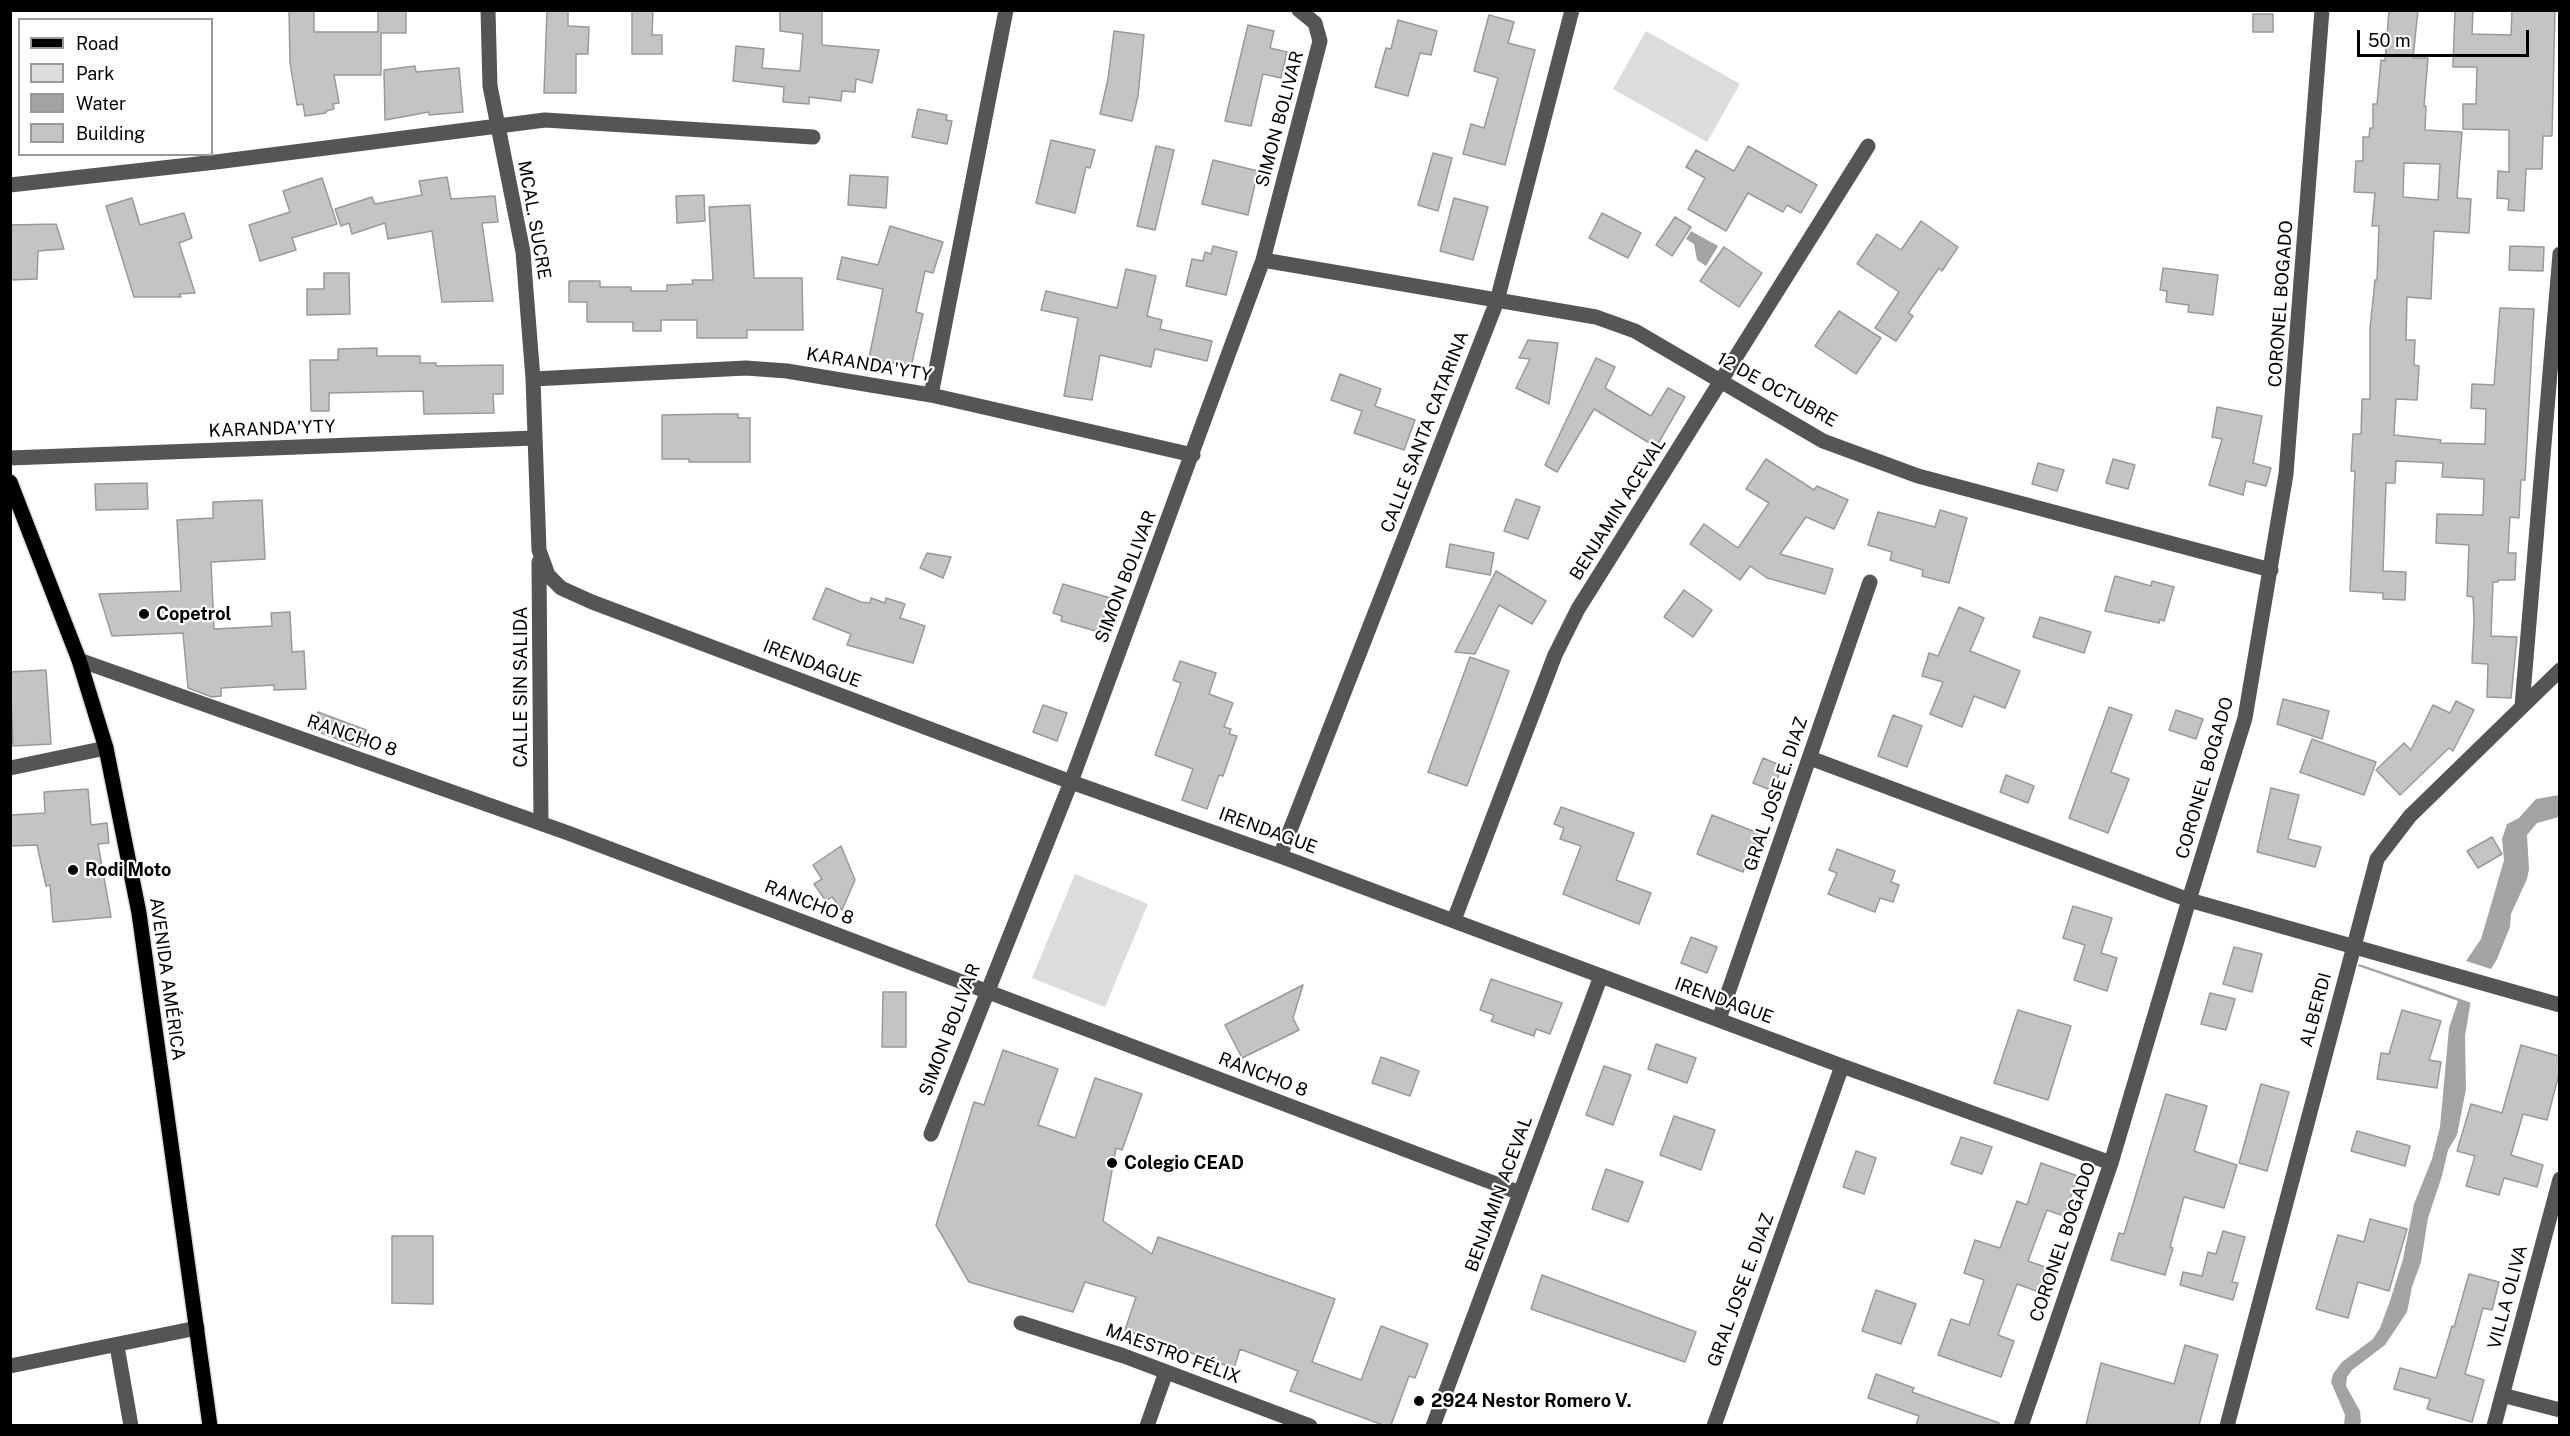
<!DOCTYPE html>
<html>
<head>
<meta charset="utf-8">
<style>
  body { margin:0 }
  #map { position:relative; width:2570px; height:1436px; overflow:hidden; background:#fff; font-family:"Public Sans",sans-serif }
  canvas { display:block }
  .frame { position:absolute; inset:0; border:12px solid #000; pointer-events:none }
  .legend { position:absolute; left:18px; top:18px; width:195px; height:138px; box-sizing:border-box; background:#fff; border:2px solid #999; margin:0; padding:8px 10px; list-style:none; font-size:18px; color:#000 }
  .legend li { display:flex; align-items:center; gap:12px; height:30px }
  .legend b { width:30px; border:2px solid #999 }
  .scale { position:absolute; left:2357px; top:30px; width:172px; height:27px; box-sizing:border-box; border:3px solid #000; border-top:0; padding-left:8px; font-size:18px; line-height:21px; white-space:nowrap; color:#000; -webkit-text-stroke:4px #fff; paint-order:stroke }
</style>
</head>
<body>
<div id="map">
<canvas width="2570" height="1436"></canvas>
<div class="frame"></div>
<ul class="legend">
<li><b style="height:8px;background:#000"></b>Road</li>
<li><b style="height:16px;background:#dcdcdc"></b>Park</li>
<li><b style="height:16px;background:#a3a3a3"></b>Water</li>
<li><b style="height:16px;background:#c4c4c4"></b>Building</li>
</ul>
<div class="scale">50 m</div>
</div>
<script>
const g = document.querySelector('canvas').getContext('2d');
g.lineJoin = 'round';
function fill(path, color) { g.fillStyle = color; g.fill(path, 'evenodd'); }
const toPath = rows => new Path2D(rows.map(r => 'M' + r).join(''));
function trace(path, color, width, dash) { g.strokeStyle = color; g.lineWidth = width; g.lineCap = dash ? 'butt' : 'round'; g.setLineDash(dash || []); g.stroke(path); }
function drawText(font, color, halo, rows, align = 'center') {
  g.font = font + ' "Public Sans",sans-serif'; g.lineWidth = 4.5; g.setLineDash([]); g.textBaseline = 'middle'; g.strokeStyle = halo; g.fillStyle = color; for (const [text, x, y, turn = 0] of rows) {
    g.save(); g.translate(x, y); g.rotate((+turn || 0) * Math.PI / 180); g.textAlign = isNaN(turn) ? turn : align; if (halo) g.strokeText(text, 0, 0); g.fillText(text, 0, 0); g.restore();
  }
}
fill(toPath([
  [1646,31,1740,84,1707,142,1613,89],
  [1075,874,1148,904,1105,1007,1032,978]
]), '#dcdcdc');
fill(toPath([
  [1691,231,1718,246,1706,266,1697,260,1694,244,1686,239],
  [2559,795,2559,817,2537,823,2527,835,2529,869,2527,879,2511,914,2510,927,2497,959,2491,969,2466,961,2481,939,2493,898,2504,860,2502,839,2507,824,2519,818,2536,799],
  [2359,964,2459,998,2471,1000,2465,1036,2466,1089,2457,1135,2448,1150,2442,1176,2428,1218,2421,1262,2412,1287,2407,1312,2385,1345,2352,1370,2347,1377,2346,1386,2360,1411,2361,1422,2359,1425,2344,1425,2345,1415,2331,1382,2333,1374,2342,1362,2373,1339,2380,1328,2390,1301,2403,1259,2414,1204,2432,1159,2440,1127,2449,1028,2458,1001,2358,966]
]), '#a3a3a3');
fill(toPath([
  [2437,987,2472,997,2474,1004,2436,990]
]), '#fff');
const building = toPath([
  [289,10,314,10,314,32,378,32,378,11,406,11,406,33,381,33,381,75,334,75,339,103,333,104,334,109,326,111,326,113,305,116,303,104,297,105,290,63,289,10],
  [547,10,568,10,568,26,589,27,588,54,576,54,576,93,544,93,547,10],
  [632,10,653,10,652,35,662,35,662,54,632,54,632,10],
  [780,10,822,10,822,45,879,50,872,83,856,79,855,92,842,91,841,101,809,97,809,104,783,102,784,87,733,81,736,46,764,49,762,68,800,71,803,34,780,31,780,10],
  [2389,10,2418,10,2413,58,2428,58,2424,106,2426,106,2425,130,2462,132,2457,198,2471,199,2469,233,2434,231,2431,299,2407,297,2406,340,2415,340,2414,365,2419,366,2417,400,2396,399,2394,435,2441,440,2440,443,2485,444,2486,409,2471,408,2472,384,2494,385,2500,308,2534,309,2525,480,2521,480,2519,518,2510,517,2508,553,2516,553,2515,580,2498,580,2498,582,2493,582,2491,636,2517,637,2511,698,2487,697,2488,664,2472,663,2474,620,2473,597,2467,596,2469,545,2436,543,2437,514,2483,515,2484,479,2442,477,2443,463,2396,461,2395,483,2386,483,2383,571,2406,572,2405,600,2383,599,2383,593,2350,591,2355,471,2351,471,2353,434,2361,434,2362,399,2370,399,2370,329,2375,280,2377,280,2379,226,2372,226,2375,193,2354,192,2356,161,2363,161,2363,137,2369,137,2370,128,2373,128,2373,104,2377,104,2381,60,2385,61,2389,10],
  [2404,163,2440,164,2438,200,2403,197,2404,163],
  [2455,10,2473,10,2472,34,2511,35,2512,10,2555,10,2552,136,2543,136,2542,169,2526,169,2524,211,2508,210,2509,199,2497,198,2498,171,2509,172,2509,130,2463,129,2463,104,2476,104,2477,67,2453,67,2455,10],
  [2253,14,2273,14,2273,32,2253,32,2253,14],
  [1489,15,1514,22,1508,43,1535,50,1505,165,1463,154,1471,124,1484,128,1498,78,1474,71,1489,15],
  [1398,20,1437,31,1431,55,1420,53,1408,96,1375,87,1386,48,1391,49,1398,20],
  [1248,25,1274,31,1270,48,1287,52,1281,78,1263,74,1251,126,1225,121,1248,25],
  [1114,31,1144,35,1138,96,1132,121,1100,114,1108,79,1114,31],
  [415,66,416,72,459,68,463,112,429,115,429,112,385,120,384,70,415,66],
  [918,109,947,115,946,120,952,121,947,144,912,137,918,109],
  [1051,140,1095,150,1090,168,1086,167,1075,213,1036,203,1051,140],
  [1156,146,1174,150,1155,230,1137,226,1156,146],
  [1748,146,1817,185,1801,213,1787,205,1783,212,1748,193,1726,231,1688,209,1705,178,1686,167,1696,150,1734,171,1748,146],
  [1433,153,1452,158,1438,211,1418,205,1433,153],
  [1213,160,1258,171,1248,215,1202,204,1213,160],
  [850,175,888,177,886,208,848,205,850,175],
  [447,177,451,199,495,196,498,222,482,223,493,301,442,302,432,231,388,239,385,223,352,234,349,223,341,226,335,209,372,197,375,204,422,195,419,181,447,177],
  [322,178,337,224,292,238,296,250,260,261,249,225,290,212,283,191,322,178],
  [704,195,705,221,677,223,676,196,704,195],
  [132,198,140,225,184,213,192,238,179,243,195,293,179,294,181,297,134,297,106,206,132,198],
  [1454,198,1488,207,1473,260,1440,251,1454,198],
  [750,205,754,278,802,278,803,330,747,330,747,338,697,338,697,320,661,320,661,331,633,331,633,322,587,322,587,302,569,302,569,281,600,281,600,287,631,287,631,291,667,291,667,285,693,284,692,280,713,280,709,207,750,205],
  [1602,213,1641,233,1628,258,1589,238,1602,213],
  [1675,217,1691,227,1672,256,1656,245,1675,217],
  [1921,221,1958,247,1942,271,1939,268,1908,313,1913,316,1896,341,1875,328,1899,292,1857,264,1877,234,1901,250,1921,221],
  [56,224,64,249,38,251,37,279,10,280,10,225,56,224],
  [890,226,943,242,933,273,925,271,916,312,923,314,911,367,869,358,883,289,837,279,842,257,878,265,890,226],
  [1213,246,1237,252,1226,295,1186,286,1192,259,1203,261,1205,252,1211,254,1213,246],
  [2510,246,2544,247,2543,271,2509,270,2510,246],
  [1724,247,1762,273,1739,307,1700,281,1724,247],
  [2163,268,2218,275,2213,315,2188,312,2189,305,2166,302,2167,291,2160,290,2163,268],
  [1126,269,1156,276,1147,316,1162,320,1160,329,1212,341,1207,361,1155,349,1151,367,1100,355,1092,400,1064,396,1078,318,1041,310,1046,291,1117,308,1126,269],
  [324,273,349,273,350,314,307,315,307,289,324,289,324,273],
  [1839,311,1881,338,1856,374,1815,346,1839,311],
  [1528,340,1558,343,1549,404,1516,388,1530,359,1519,358,1528,340],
  [377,348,377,356,420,356,420,363,436,363,436,366,503,365,503,394,493,394,494,413,424,414,423,391,329,393,329,411,311,411,310,360,338,360,338,349,377,348],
  [1596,358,1615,367,1605,388,1651,416,1668,388,1685,397,1656,447,1594,409,1557,472,1545,465,1596,358],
  [1340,374,1381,389,1375,406,1415,420,1404,450,1354,433,1362,411,1331,400,1340,374],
  [2217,407,2262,416,2253,463,2271,468,2266,486,2246,481,2243,495,2209,485,2222,439,2212,437,2217,407],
  [715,414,738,414,738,418,750,418,750,462,689,462,689,459,662,459,662,415,715,414],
  [1766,459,1814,490,1817,486,1848,500,1834,529,1806,517,1780,554,1833,569,1825,594,1767,578,1750,566,1740,580,1690,544,1704,524,1738,548,1769,503,1746,489,1766,459],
  [2113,459,2135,465,2128,489,2106,483,2113,459],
  [2038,463,2064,470,2057,491,2032,484,2038,463],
  [147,483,148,509,96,510,95,484,147,483],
  [1516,499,1540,507,1528,539,1504,531,1516,499],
  [262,500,265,559,211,562,214,629,272,626,271,613,290,612,292,652,304,651,306,689,274,690,274,685,221,688,221,696,212,697,188,688,183,633,112,636,99,594,181,591,177,520,213,518,213,502,262,500],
  [1940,510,1967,518,1949,583,1922,576,1923,570,1890,560,1892,552,1868,545,1878,512,1935,527,1940,510],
  [1450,544,1494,553,1490,575,1446,567,1450,544],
  [927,553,951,557,943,578,920,568,927,553],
  [1496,571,1546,601,1532,624,1499,605,1475,654,1455,652,1496,571],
  [2115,576,2151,586,2152,581,2174,587,2164,621,2160,619,2159,623,2105,611,2115,576],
  [1063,584,1110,598,1099,632,1061,621,1062,616,1053,613,1063,584],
  [826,588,861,602,870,603,871,598,885,603,886,598,905,604,900,618,925,626,913,663,847,645,851,634,813,619,826,588],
  [1684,590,1712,610,1693,637,1664,617,1684,590],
  [1959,607,1984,618,1970,651,2020,671,2005,708,1974,696,1962,727,1930,714,1943,682,1922,676,1929,653,1938,656,1959,607],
  [2040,617,2091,632,2084,653,2033,637,2040,617],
  [1470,657,1509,671,1467,786,1428,772,1470,657],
  [1180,661,1216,673,1209,694,1233,703,1224,727,1231,729,1229,734,1237,736,1223,776,1219,775,1207,809,1182,800,1193,769,1155,755,1181,683,1173,680,1180,661],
  [46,670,51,744,13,746,10,672,46,670],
  [2283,699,2329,711,2322,739,2277,724,2283,699],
  [2456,701,2474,710,2453,751,2449,748,2400,795,2376,770,2404,743,2411,750,2433,705,2450,713,2456,701],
  [1043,705,1067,713,1057,741,1033,732,1043,705],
  [2109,707,2132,715,2111,772,2129,779,2108,833,2069,818,2109,707],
  [2176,710,2203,719,2196,739,2169,730,2176,710],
  [318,712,366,730,359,747,311,729,318,712],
  [1893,715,1922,726,1907,767,1878,756,1893,715],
  [2312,739,2376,762,2364,795,2300,772,2312,739],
  [1763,758,1782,766,1773,791,1753,783,1763,758],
  [2006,775,2034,786,2028,803,2000,792,2006,775],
  [2271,788,2299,795,2288,839,2321,847,2315,867,2257,852,2271,788],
  [88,789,91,825,107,823,109,843,98,844,111,917,53,922,50,885,46,886,37,845,10,846,10,815,45,813,44,792,88,789],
  [1561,807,1634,833,1616,880,1651,893,1639,924,1563,894,1581,846,1560,839,1564,828,1554,824,1561,807],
  [1712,815,1758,833,1754,843,1760,844,1753,862,1747,860,1743,872,1697,854,1712,815],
  [2492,837,2502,854,2478,868,2467,851,2492,837],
  [841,846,855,880,842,910,832,897,826,901,814,884,822,879,813,865,841,846],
  [1837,849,1895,871,1891,882,1899,885,1893,902,1880,898,1875,912,1828,894,1837,873,1829,870,1837,849],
  [2073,906,2112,918,2101,953,2117,958,2107,991,2074,980,2085,945,2063,938,2073,906],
  [1691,937,1717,947,1707,973,1681,963,1691,937],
  [2234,947,2262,954,2252,992,2223,984,2234,947],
  [1491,979,1562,1003,1550,1034,1536,1029,1534,1036,1491,1021,1494,1015,1480,1010,1491,979],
  [1303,985,1293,1018,1299,1030,1242,1058,1225,1025,1303,985],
  [883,992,906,992,906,1047,882,1047,883,992],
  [2210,993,2235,999,2226,1030,2201,1024,2210,993],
  [2018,1010,2071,1026,2048,1100,1994,1083,2018,1010],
  [2402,1010,2441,1021,2429,1060,2441,1062,2437,1088,2377,1079,2381,1053,2389,1054,2402,1010],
  [1656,1044,1696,1058,1687,1083,1648,1069,1656,1044],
  [2521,1045,2559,1056,2559,1074,2547,1120,2523,1114,2511,1155,2543,1165,2537,1187,2504,1178,2499,1195,2466,1186,2475,1156,2457,1151,2471,1104,2502,1113,2521,1045],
  [1003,1050,1058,1069,1038,1125,1075,1138,1095,1078,1142,1094,1122,1150,1116,1148,1103,1221,1152,1254,1158,1237,1335,1299,1312,1362,1361,1380,1381,1326,1428,1344,1415,1378,1409,1376,1391,1425,1383,1425,1290,1391,1298,1371,1240,1349,1234,1368,1125,1330,1136,1297,1085,1282,1073,1312,969,1282,936,1225,974,1102,984,1105,1003,1050],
  [1381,1057,1419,1071,1410,1096,1372,1083,1381,1057],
  [1604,1066,1631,1075,1613,1125,1586,1115,1604,1066],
  [2261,1084,2289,1092,2267,1171,2239,1163,2261,1084],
  [2166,1094,2207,1106,2194,1151,2237,1165,2224,1208,2184,1197,2170,1247,2173,1248,2165,1275,2111,1260,2119,1233,2124,1234,2166,1094],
  [1674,1116,1715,1130,1701,1170,1660,1155,1674,1116],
  [2357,1131,2410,1146,2405,1166,2351,1151,2357,1131],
  [1961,1137,1992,1147,1982,1174,1951,1164,1961,1137],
  [1856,1151,1876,1158,1864,1194,1843,1187,1856,1151],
  [2041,1163,2078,1176,2064,1216,2047,1210,2028,1261,2051,1269,2042,1293,2017,1284,1998,1335,2014,1341,2001,1377,1938,1355,1951,1319,1969,1325,1984,1280,1964,1273,1975,1240,2000,1248,2017,1201,2027,1205,2041,1163],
  [1606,1169,1643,1182,1628,1222,1592,1209,1606,1169],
  [2370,1219,2407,1229,2389,1291,2358,1282,2348,1318,2316,1309,2338,1235,2364,1242,2370,1219],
  [2223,1231,2245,1237,2232,1282,2238,1283,2233,1300,2180,1285,2183,1272,2202,1276,2208,1252,2216,1254,2223,1231],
  [392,1236,433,1236,433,1304,392,1303,392,1236],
  [2469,1274,2499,1282,2492,1310,2483,1308,2465,1374,2484,1380,2472,1422,2427,1409,2430,1399,2394,1389,2400,1368,2436,1378,2452,1326,2454,1327,2469,1274],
  [1542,1275,1696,1332,1685,1362,1531,1309,1542,1275],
  [1876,1290,1916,1304,1901,1344,1862,1331,1876,1290],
  [2185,1345,2218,1355,2199,1425,2086,1425,2101,1363,2174,1384,2185,1345],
  [1876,1374,1914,1388,1912,1392,1999,1423,1999,1425,1916,1425,1919,1416,1868,1398,1876,1374]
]);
fill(building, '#c4c4c4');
trace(building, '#999', 1.5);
const major = toPath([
  [10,482,79,660,106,748,139,913,210,1426]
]);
trace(major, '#dbdbdb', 18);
trace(toPath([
  [488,10,490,86,523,252,533,379,539,550,548,575,561,588,592,602,1071,782,1280,856,1842,1066,2111,1163],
  [10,185,216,162,545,120,813,137],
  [1263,260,1596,317,1635,331,1823,441,1918,476,2271,570],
  [533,379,746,368,787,371,931,395,1193,455],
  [931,395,1006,10],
  [10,458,534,438],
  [539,562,541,823],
  [79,660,568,833,1520,1193],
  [2522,706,2560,254],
  [1810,758,2189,900,2560,1005],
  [10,768,106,748],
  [1280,856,1497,301,1572,10],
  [1454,920,1555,655,1578,609,1868,146],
  [1719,1019,1870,582],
  [931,1134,1071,782,1263,260,1320,41,1315,23,1299,10],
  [1021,1323,1124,1356,1310,1426],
  [117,1346,131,1426],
  [10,1366,197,1328],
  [2502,1395,2560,1410],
  [1147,1426,1166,1372],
  [1433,1426,1601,976],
  [1714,1426,1842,1066],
  [2021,1426,2111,1163,2189,900,2245,718,2286,474,2322,10],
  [2227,1426,2377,859,2410,816,2560,670],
  [2494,1426,2560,1179]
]), '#555', 15);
trace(major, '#000', 15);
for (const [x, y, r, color] of [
  [144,614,6,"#000"],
  [73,870,6,"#000"],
  [1112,1163,6,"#000"],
  [1419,1401,6,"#000"]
]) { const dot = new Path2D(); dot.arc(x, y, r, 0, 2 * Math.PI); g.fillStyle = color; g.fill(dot); trace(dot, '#fff', 2); }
drawText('18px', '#000', '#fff', [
  ["SIMON BOLIVAR",1280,119,-75],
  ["MCAL. SUCRE",534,220,80],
  ["CORONEL BOGADO",2281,304,-86],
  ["KARANDA'YTY",869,365,10],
  ["12 DE OCTUBRE",1777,390,29],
  ["KARANDA'YTY",272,429,-2],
  ["CALLE SANTA CATARINA",1425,432,-69],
  ["BENJAMIN ACEVAL",1618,509,-58],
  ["SIMON BOLIVAR",1126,577,-69],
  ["IRENDAGUE",812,664,21],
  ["CALLE SIN SALIDA",521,687,-90],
  ["RANCHO 8",352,736,19],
  ["CORONEL BOGADO",2205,778,-74],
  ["GRAL JOSE E. DIAZ",1776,794,-71],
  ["IRENDAGUE",1268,831,20],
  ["RANCHO 8",809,903,21],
  ["AVENIDA AMÉRICA",167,979,82],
  ["IRENDAGUE",1724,1001,20],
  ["ALBERDI",2316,1010,-75],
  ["SIMON BOLIVAR",950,1030,-69],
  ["RANCHO 8",1263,1075,21],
  ["BENJAMIN ACEVAL",1499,1194,-70],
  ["CORONEL BOGADO",2063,1242,-71],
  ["GRAL JOSE E. DIAZ",1741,1290,-70],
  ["VILLA OLIVA",2508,1297,-75],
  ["MAESTRO FÉLIX",1173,1354,20]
]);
drawText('bold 18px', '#000', '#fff', [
  ["Copetrol",156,614],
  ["Rodi Moto",85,870],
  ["Colegio CEAD",1124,1163],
  ["2924 Nestor Romero V.",1431,1401]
], 'left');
</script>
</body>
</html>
